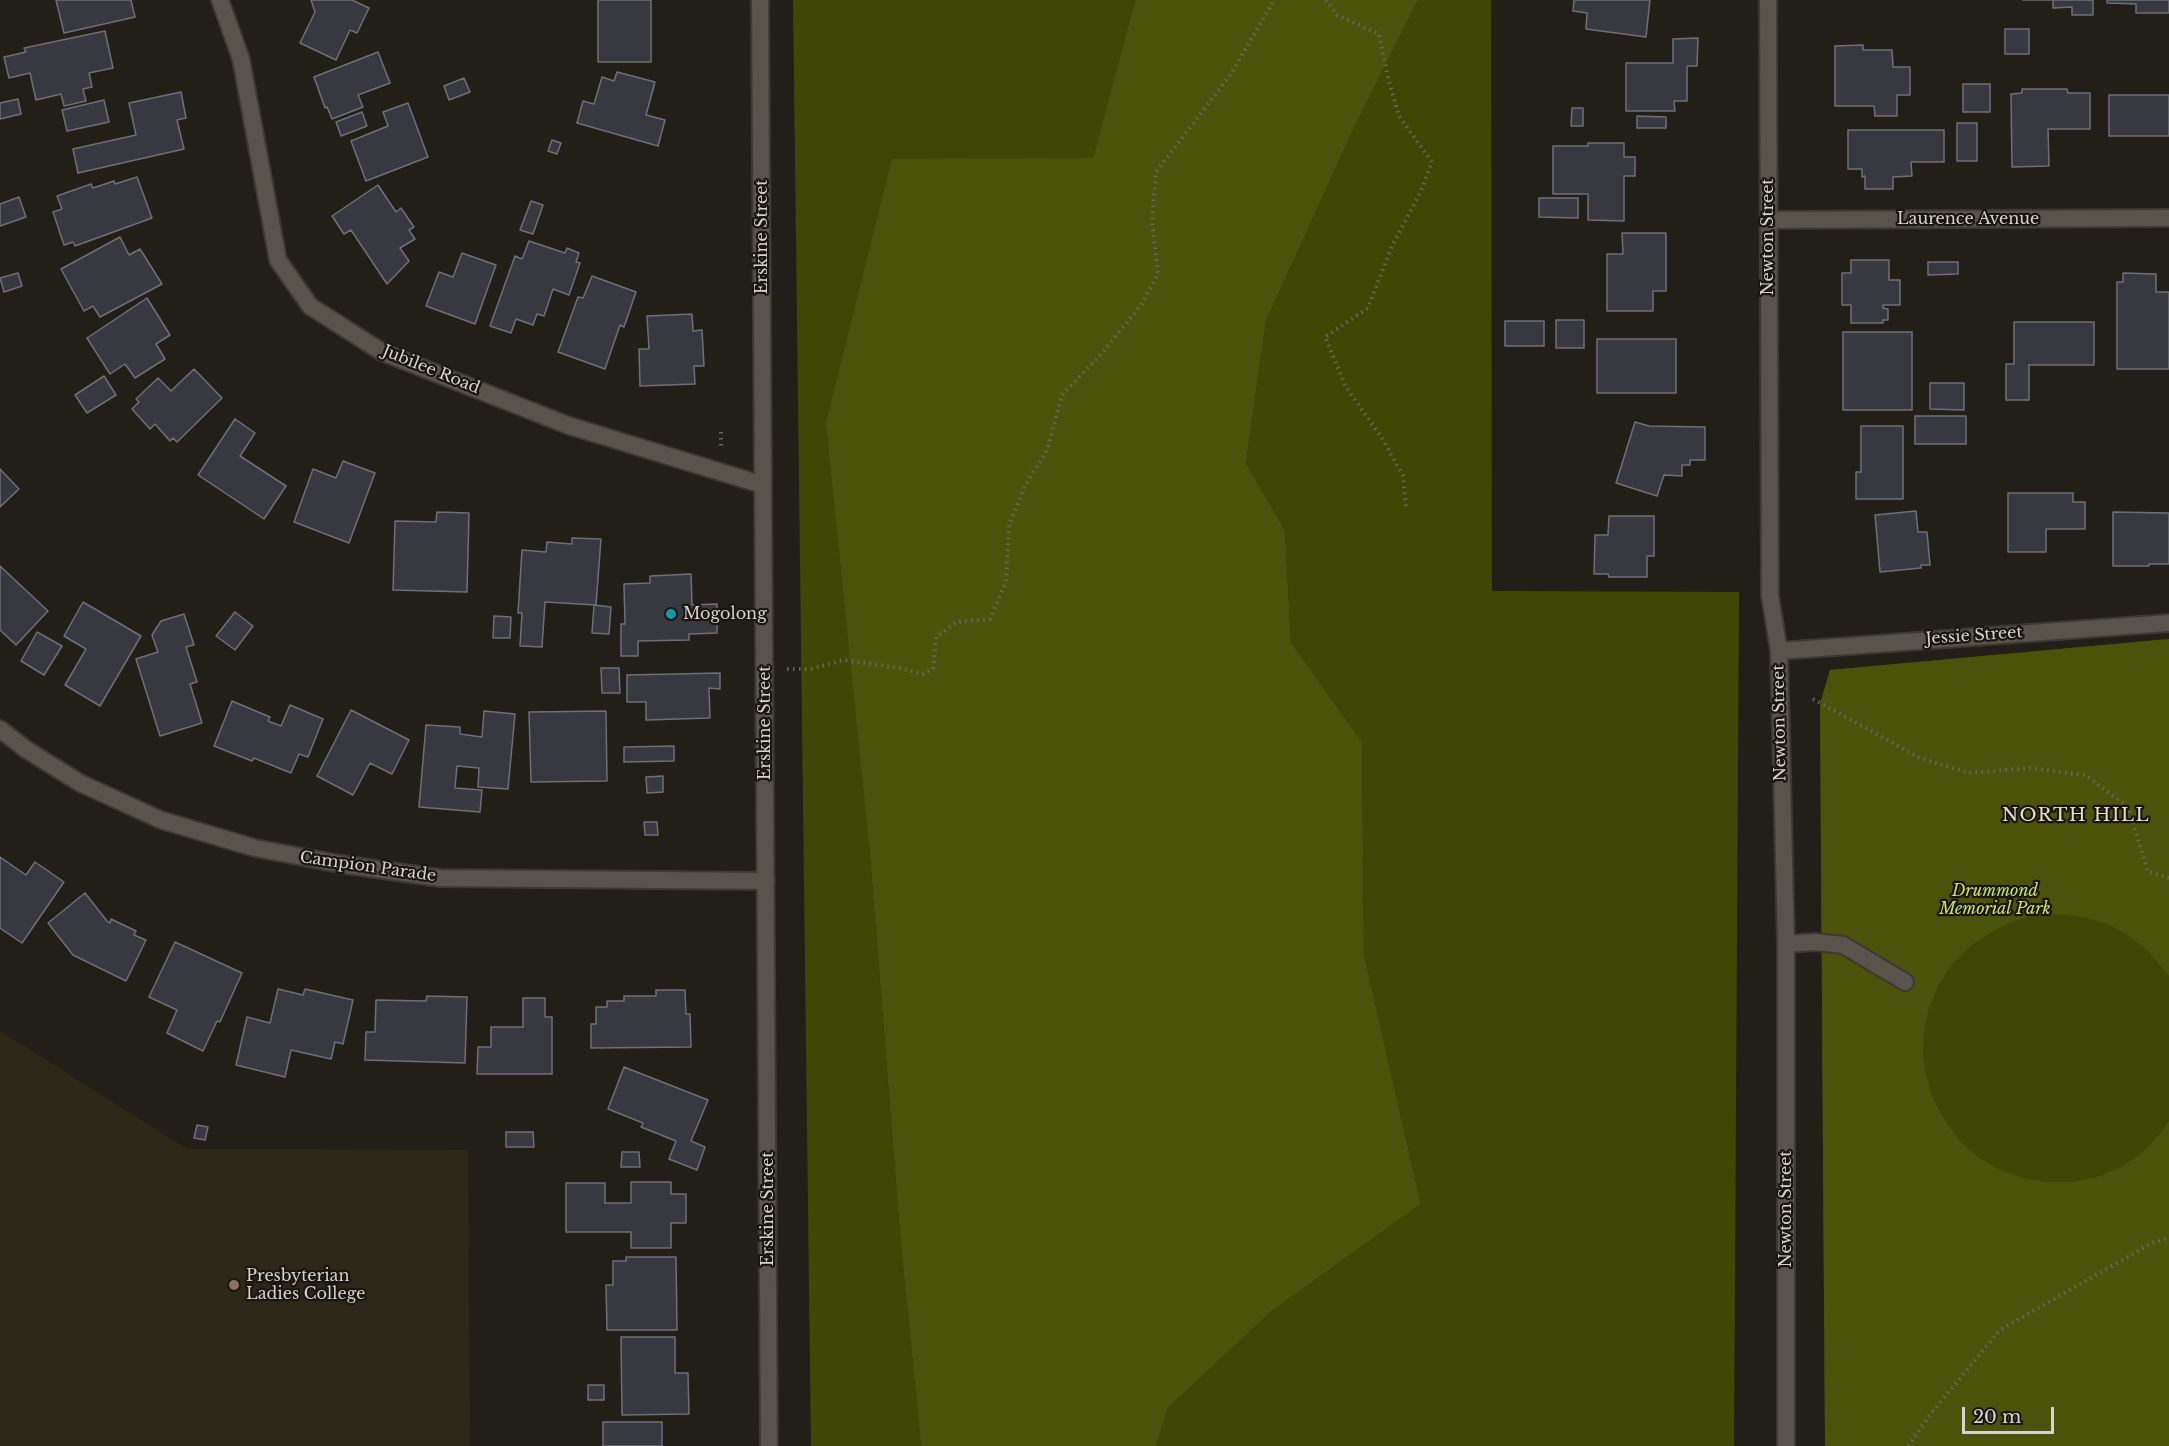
<!DOCTYPE html>
<html>
<head>
<meta charset="utf-8">
<style>
  body { margin:0 }
  #map { position:relative; width:2169px; height:1446px; overflow:hidden; background:#221f18; font-family:"Libre Baskerville",serif }
  canvas { display:block }
  .scale { position:absolute; left:1962px; top:1407px; width:92px; height:27px; box-sizing:border-box; border:3px solid #d6d3cf; border-top:0; padding-left:8px; font-size:18px; line-height:21px; white-space:nowrap; color:#d6d3cf; -webkit-text-stroke:4px #19150f; paint-order:stroke }
</style>
</head>
<body>
<div id="map">
<canvas width="2169" height="1446"></canvas>
<div class="scale">20 m</div>
</div>
<script>
const g = document.querySelector('canvas').getContext('2d');
g.lineJoin = 'round';
function fill(path, color) { g.fillStyle = color; g.fill(path, 'evenodd'); }
const toPath = rows => new Path2D(rows.map(r => 'M' + r).join(''));
function trace(path, color, width, dash) { g.strokeStyle = color; g.lineWidth = width; g.lineCap = dash ? 'butt' : 'round'; g.setLineDash(dash || []); g.stroke(path); }
function drawText(font, color, halo, rows, align = 'center') {
  g.font = font + ' "Libre Baskerville",serif'; g.lineWidth = 4.5; g.setLineDash([]); g.textBaseline = 'middle'; g.strokeStyle = halo; g.fillStyle = color; for (const [text, x, y, turn = 0] of rows) {
    g.save(); g.translate(x, y); g.rotate((+turn || 0) * Math.PI / 180); g.textAlign = isNaN(turn) ? turn : align; if (halo) g.strokeText(text, 0, 0); g.fillText(text, 0, 0); g.restore();
  }
}
fill(toPath([
  [0,1031,187,1149,468,1150,470,1446,0,1446]
]), '#2d271a');
fill(toPath([
  [793,0,1135,0,1093,159,892,160,869,844,901,1247,921,1446,811,1446],
  [1418,0,1491,0,1492,591,1739,592,1734,1446,1156,1446,1168,1408,1272,1311,1421,1204,1364,954,1362,742,1291,642,1285,530,1246,463,1266,321,1354,128],
  [2169,639,2169,1446,1825,1446,1820,704,1830,670]
]), '#3e4703');
fill(toPath([
  [1135,0,1418,0,1354,128,1266,321,1246,463,1285,530,1291,642,1362,742,1364,954,1421,1204,1272,1311,1168,1408,1156,1446,921,1446,901,1247,869,844,826,423,892,159,1093,158],
  [2169,639,2169,976,2148,951,2129,936,2107,924,2083,917,2057,914,2032,916,2009,923,1986,935,1967,949,1951,966,1938,986,1929,1008,1924,1031,1923,1055,1927,1079,1934,1101,1946,1122,1960,1141,1978,1157,1998,1169,2022,1178,2047,1182,2072,1182,2097,1177,2121,1167,2142,1153,2160,1134,2169,1121,2169,1446,1825,1446,1820,704,1830,670]
]), '#4a530a');
const building = toPath([
  [56,0,131,0,135,17,64,33,56,0],
  [311,0,352,0,369,8,357,33,350,30,336,60,300,43,315,12,311,0],
  [598,0,651,0,651,62,598,62,598,0],
  [1574,0,1650,0,1646,37,1586,29,1587,13,1573,11,1574,0],
  [2023,0,2093,0,2093,15,2072,15,2072,7,2053,8,2053,0,2023,0],
  [2107,0,2169,0,2169,13,2136,13,2136,4,2107,3,2107,0],
  [2005,29,2029,29,2029,54,2005,54,2005,29],
  [105,31,113,68,89,73,92,87,83,89,86,101,64,106,61,94,36,100,30,73,9,78,4,57,26,52,24,48,105,31],
  [1698,38,1697,66,1687,66,1687,101,1674,101,1675,111,1626,111,1626,63,1673,63,1673,39,1698,38],
  [1863,45,1863,50,1892,50,1893,67,1910,67,1910,95,1897,95,1897,116,1875,116,1874,106,1835,106,1835,46,1863,45],
  [378,52,390,83,358,95,363,107,332,119,327,107,325,108,314,77,378,52],
  [617,72,655,82,646,115,665,120,658,146,577,123,583,101,594,104,602,77,614,81,617,72],
  [464,78,470,92,449,100,444,86,464,78],
  [1963,84,1990,84,1990,112,1963,112,1963,84],
  [2022,89,2067,89,2068,93,2090,93,2090,129,2048,129,2049,166,2012,167,2011,94,2022,93,2022,89],
  [181,92,186,118,177,120,184,149,78,173,73,149,136,135,129,103,181,92],
  [2109,95,2169,95,2169,136,2109,136,2109,95],
  [18,99,21,114,0,119,0,103,18,99],
  [104,100,109,122,67,131,62,110,104,100],
  [408,103,428,157,366,181,351,141,388,126,383,112,408,103],
  [1572,108,1583,108,1583,126,1571,126,1572,108],
  [362,112,367,126,341,136,336,122,362,112],
  [1637,116,1666,117,1666,128,1637,128,1637,116],
  [1957,123,1977,123,1977,161,1957,161,1957,123],
  [1848,130,1944,130,1944,162,1911,162,1912,176,1893,177,1893,189,1865,189,1865,176,1862,177,1862,169,1848,169,1848,130],
  [552,140,561,143,557,154,548,151,552,140],
  [1588,143,1624,143,1624,157,1635,157,1635,176,1624,176,1624,221,1588,220,1588,194,1553,194,1553,146,1588,146,1588,143],
  [137,177,152,218,75,246,73,242,64,245,53,212,62,209,57,196,91,184,93,188,114,181,115,184,137,177],
  [378,185,396,212,401,208,414,227,409,230,415,239,400,248,409,261,387,284,351,230,344,234,332,216,378,185],
  [19,197,26,217,0,226,0,204,19,197],
  [1539,198,1578,198,1578,218,1539,217,1539,198],
  [531,201,543,205,533,234,520,230,531,201],
  [1622,233,1666,233,1666,291,1653,291,1653,311,1607,311,1607,254,1623,254,1622,233],
  [120,237,129,255,140,249,162,284,100,317,93,306,84,311,61,269,120,237],
  [529,241,565,253,567,248,579,253,576,262,580,263,569,295,553,289,544,316,537,314,533,325,516,319,511,333,490,326,515,256,522,259,529,241],
  [462,253,496,265,475,324,426,306,439,272,453,277,462,253],
  [1851,260,1889,260,1889,280,1900,280,1900,305,1883,305,1883,308,1888,309,1888,320,1883,320,1883,323,1851,323,1851,305,1842,305,1842,273,1851,273,1851,260],
  [1928,262,1958,262,1958,274,1928,275,1928,262],
  [18,273,22,286,4,292,0,278,18,273],
  [2123,273,2156,274,2156,292,2169,292,2169,369,2117,369,2117,282,2123,282,2123,273],
  [592,276,636,292,624,327,620,325,605,369,558,352,578,297,583,298,592,276],
  [147,298,170,335,156,344,165,359,135,378,125,364,110,374,87,338,147,298],
  [692,314,693,331,702,330,704,366,694,366,695,384,640,386,639,349,649,349,647,316,692,314],
  [1556,320,1584,320,1584,348,1556,348,1556,320],
  [1505,321,1544,321,1544,346,1505,346,1505,321],
  [2014,322,2094,322,2094,365,2029,365,2029,400,2006,400,2006,364,2014,364,2014,322],
  [1843,332,1912,332,1912,410,1843,410,1843,332],
  [1597,339,1676,339,1676,393,1597,393,1597,339],
  [194,369,222,398,177,442,173,438,170,441,155,424,150,429,132,409,139,402,136,399,158,378,171,391,194,369],
  [104,376,116,395,87,413,75,395,104,376],
  [1930,383,1964,383,1964,410,1930,409,1930,383],
  [1915,416,1966,416,1966,444,1915,444,1915,416],
  [235,419,255,433,240,456,286,486,264,519,198,475,235,419],
  [1635,422,1649,426,1705,427,1705,460,1690,460,1690,465,1682,465,1682,476,1664,475,1657,496,1616,483,1635,422],
  [1861,426,1903,426,1903,499,1856,499,1856,472,1861,472,1861,426],
  [343,461,375,473,349,543,294,522,313,469,336,478,343,461],
  [0,469,19,489,0,507,0,469],
  [2008,493,2073,493,2073,502,2085,502,2085,529,2046,529,2046,552,2008,552,2008,493],
  [1916,511,1918,532,1927,532,1930,565,1921,565,1921,568,1880,572,1875,515,1916,511],
  [437,512,469,513,467,592,393,590,395,521,436,522,437,512],
  [2113,512,2169,513,2169,564,2149,564,2149,566,2113,566,2113,512],
  [1609,516,1654,516,1654,556,1647,556,1647,577,1609,577,1608,574,1594,574,1595,535,1608,535,1609,516],
  [572,538,601,539,596,605,545,602,542,647,520,646,522,613,518,613,522,550,546,552,547,542,572,544,572,538],
  [0,566,48,611,16,645,0,630,0,566],
  [691,574,692,605,717,604,717,633,689,634,689,640,638,641,638,656,621,656,621,624,625,624,624,584,650,583,650,576,691,574],
  [83,602,141,636,100,706,65,685,86,649,64,636,83,602],
  [594,605,611,607,609,634,592,633,594,605],
  [235,612,253,626,235,650,216,636,235,612],
  [184,614,194,645,186,647,197,682,190,684,202,723,160,736,136,659,158,652,152,635,161,621,184,614],
  [494,616,511,617,510,638,493,638,494,616],
  [37,632,62,646,44,675,21,661,37,632],
  [601,668,619,668,620,693,602,693,601,668],
  [720,673,720,689,709,688,710,718,646,720,646,702,627,702,627,675,720,673],
  [232,701,270,717,268,721,281,726,290,705,323,719,308,757,299,754,291,773,254,758,252,761,214,746,232,701],
  [351,710,409,740,392,774,370,763,353,795,317,776,351,710],
  [484,711,515,714,508,789,478,787,479,768,457,766,455,788,482,790,480,812,419,807,426,725,460,727,460,734,482,737,484,711],
  [606,711,607,781,531,782,529,712,606,711],
  [674,746,674,761,624,762,624,747,674,746],
  [663,776,663,792,647,793,646,777,663,776],
  [644,822,657,822,658,835,645,835,644,822],
  [0,857,26,875,35,862,64,882,22,943,0,928,0,857],
  [85,893,107,921,110,923,111,919,136,931,134,935,146,940,126,981,73,955,48,923,85,893],
  [175,942,242,973,220,1022,217,1021,203,1051,167,1033,177,1010,149,997,175,942],
  [278,989,303,995,305,989,353,1000,343,1044,335,1042,331,1059,291,1050,285,1077,236,1065,247,1017,270,1023,278,989],
  [656,990,685,990,686,1014,690,1014,691,1047,591,1048,591,1024,596,1024,596,1007,607,1007,607,1001,624,1001,624,996,656,996,656,990],
  [427,996,467,997,465,1063,365,1060,366,1032,375,1032,376,1000,426,1001,427,996],
  [523,998,545,998,545,1017,552,1017,552,1074,477,1074,478,1047,491,1047,491,1027,523,1027,523,998],
  [624,1067,708,1100,691,1141,705,1147,697,1170,669,1159,676,1141,641,1127,643,1123,608,1109,624,1067],
  [197,1125,208,1127,205,1140,194,1138,197,1125],
  [506,1132,533,1132,534,1147,506,1147,506,1132],
  [622,1152,639,1152,640,1167,621,1167,622,1152],
  [631,1182,671,1182,671,1194,686,1194,686,1223,671,1223,671,1248,631,1248,631,1232,566,1232,566,1183,605,1183,605,1203,631,1203,631,1182],
  [626,1257,676,1257,677,1330,607,1330,606,1285,613,1285,613,1261,626,1261,626,1257],
  [621,1337,675,1337,675,1373,688,1373,689,1414,622,1415,621,1337],
  [588,1385,604,1385,604,1400,588,1400,588,1385],
  [603,1422,662,1422,662,1446,603,1446,603,1422]
]);
fill(building, '#383940');
trace(building, '#6f6f78', 1.5);
const service = toPath([
  [1786,944,1814,942,1843,945,1905,982]
]);
const minor = toPath([
  [220,0,241,59,278,260,310,306,382,352,567,425,763,485],
  [1768,0,1770,596,1779,651,1786,944,1786,1446],
  [1768,220,2169,218],
  [1779,651,2169,623],
  [0,729,27,750,80,783,161,820,255,848,340,864,440,878,766,881]
]);
const tertiary = toPath([
  [760,0,769,1446]
]);
trace(service, '#3c3935', 20);
trace(minor, '#3c3935', 20);
trace(tertiary, '#3c3935', 20);
trace(toPath([
  [1326,0,1337,15,1379,34,1388,78,1399,116,1432,162,1420,193,1392,246,1368,308,1325,337,1346,387,1384,441,1403,476,1406,507],
  [721,432,721,449],
  [787,669,811,669,843,660,900,668,923,674,933,669,936,637,957,622,990,619,1006,582,1009,525,1026,484,1047,450,1062,395,1102,353,1141,305,1158,274,1152,221,1156,172,1231,74,1274,0],
  [1813,699,1920,758,1969,773,2030,768,2085,775,2128,807,2148,872,2169,878],
  [1908,1446,1933,1411,2000,1330,2152,1243,2169,1238]
]), '#696660', 4, [1.5, 4.5]);
trace(service, '#58544c', 16);
trace(minor, '#58544c', 16);
trace(tertiary, '#58544c', 16);
for (const [x, y, r, color] of [
  [671,614,6,"#0f9aa8"],
  [234,1285,6,"#8d6e63"]
]) { const dot = new Path2D(); dot.arc(x, y, r, 0, 2 * Math.PI); g.fillStyle = color; g.fill(dot); trace(dot, '#19150f', 2); }
drawText('16px', '#d6d3cf', '#19150f', [
  ["Laurence Avenue",1968,219],
  ["Erskine Street",762,237,-90],
  ["Newton Street",1768,237,-90],
  ["Jubilee Road",431,370,22],
  ["Jessie Street",1974,636,-4],
  ["Erskine Street",765,723,-90],
  ["Newton Street",1780,723,-91],
  ["Campion Parade",368,867,8],
  ["Erskine Street",768,1209,-90],
  ["Newton Street",1786,1209,-90]
]);
drawText('16px', '#d6d3cf', '#19150f', [
  ["Mogolong",683,614],
  ["Presbyterian",246,1276],
  ["Ladies College",246,1294]
], 'left');
drawText('italic 16px', '#cde16b', '#19150f', [
  ["Drummond",1995,891],
  ["Memorial Park",1995,909]
]);
g.letterSpacing = '1.5px';
drawText('18px', '#e2ded4', '#19150f', [
  ["NORTH HILL",2076,816]
]);
g.letterSpacing = '0px';
</script>
</body>
</html>
